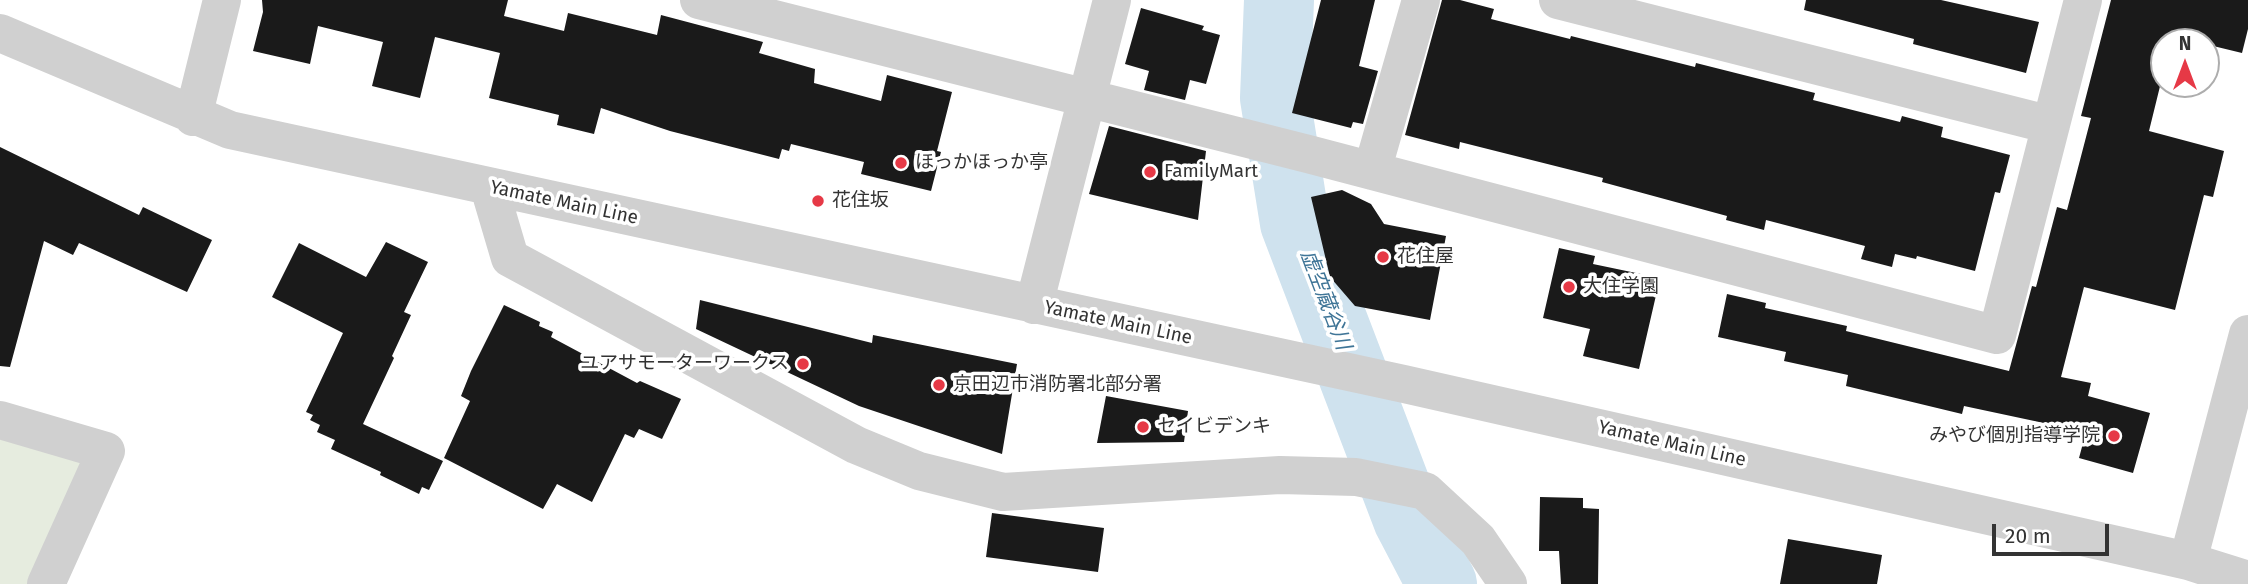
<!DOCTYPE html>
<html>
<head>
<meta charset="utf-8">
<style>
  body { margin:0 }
  #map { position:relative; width:2248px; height:584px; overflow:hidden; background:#fff; font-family:"Fira Sans",sans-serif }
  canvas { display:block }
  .north { position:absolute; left:2150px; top:28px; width:70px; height:70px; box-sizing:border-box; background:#fff; border:2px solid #adadad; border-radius:50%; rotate:0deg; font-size:19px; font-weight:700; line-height:28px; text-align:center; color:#333 }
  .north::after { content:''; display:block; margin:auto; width:24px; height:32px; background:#e63946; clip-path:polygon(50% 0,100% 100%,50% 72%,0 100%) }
  .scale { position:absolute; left:1992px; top:524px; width:117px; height:32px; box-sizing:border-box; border:4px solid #333; border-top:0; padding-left:9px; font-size:21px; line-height:24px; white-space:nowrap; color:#333; -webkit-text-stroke:5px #fff; paint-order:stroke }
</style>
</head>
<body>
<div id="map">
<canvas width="2248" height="584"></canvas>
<div class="north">N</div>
<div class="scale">20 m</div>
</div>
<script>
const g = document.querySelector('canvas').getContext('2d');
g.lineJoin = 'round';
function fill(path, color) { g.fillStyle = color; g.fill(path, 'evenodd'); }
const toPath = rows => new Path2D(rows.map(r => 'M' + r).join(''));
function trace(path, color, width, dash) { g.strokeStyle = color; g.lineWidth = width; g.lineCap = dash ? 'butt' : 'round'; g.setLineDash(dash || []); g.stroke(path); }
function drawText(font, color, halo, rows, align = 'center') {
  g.font = font + ' "Fira Sans","Noto Sans JP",sans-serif'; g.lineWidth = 7; g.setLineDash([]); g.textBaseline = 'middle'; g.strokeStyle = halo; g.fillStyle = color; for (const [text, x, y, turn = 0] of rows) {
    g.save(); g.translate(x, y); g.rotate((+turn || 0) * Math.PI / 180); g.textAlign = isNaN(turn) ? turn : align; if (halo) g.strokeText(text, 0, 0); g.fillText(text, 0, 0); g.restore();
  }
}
fill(toPath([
  [0,435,83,462,27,584,0,584]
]), '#e6ecdf');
trace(toPath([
  [1279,0,1275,98,1295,223,1408,519,1442,584]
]), '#cfe2ee', 70);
fill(toPath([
  [262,0,508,0,504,16,564,31,568,13,657,35,661,15,763,42,759,53,815,69,814,83,881,101,887,75,952,92,937,151,941,152,931,191,861,174,864,162,791,144,789,151,782,149,779,159,670,131,601,108,594,134,557,125,559,115,489,98,500,53,435,37,420,98,372,86,383,42,318,26,310,64,253,51,263,12],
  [1321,0,1375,0,1359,66,1378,71,1363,124,1353,122,1351,128,1292,113],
  [1442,0,1460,0,1494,9,1491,19,1570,39,1571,36,1695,67,1696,63,1815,93,1813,100,1900,122,1902,116,1943,127,1941,137,2010,155,2000,193,1995,192,1975,271,1917,256,1916,259,1895,254,1892,267,1861,259,1865,246,1766,220,1764,230,1726,220,1727,216,1602,182,1603,178,1460,142,1459,149,1405,135],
  [1806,0,1941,0,2039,22,2026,73,1913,44,1914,39,1804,10],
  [2111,0,2248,0,2248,29,2242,53,2172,36,2171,42,2164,42,2164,70,2149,131,2224,151,2213,197,2204,195,2175,310,2084,287,2061,377,2091,383,2088,396,2150,413,2133,473,2079,458,2086,432,1964,406,1962,414,1846,386,1848,375,1784,361,1786,352,1718,337,1727,294,1766,303,1765,308,1847,326,1846,331,2009,371,2032,286,2036,287,2057,207,2067,210,2091,118,2081,116],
  [1141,8,1204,26,1202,30,1220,35,1206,84,1190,80,1185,100,1144,90,1149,71,1125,64],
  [1109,126,1206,151,1198,220,1089,194],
  [0,147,139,215,143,207,212,240,187,292,79,243,73,255,44,241,10,367,0,366],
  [1342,190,1371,204,1384,224,1446,236,1430,320,1355,306,1330,277,1311,197],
  [386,242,428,262,404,312,411,315,392,356,394,358,363,424,443,461,429,490,422,487,419,494,380,475,381,472,331,449,335,440,317,432,320,425,310,420,313,415,306,412,343,333,272,297,299,243,366,277],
  [1559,248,1595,256,1593,264,1660,278,1639,369,1583,356,1590,329,1543,318],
  [700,300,872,343,873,335,1017,364,1002,454,859,406,696,329],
  [504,305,540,322,539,326,553,332,551,337,637,383,640,381,681,399,662,439,639,429,634,438,625,434,592,502,557,484,543,509,444,458,470,401,461,396,471,371],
  [1106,396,1188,411,1184,442,1097,443],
  [1540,497,1583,498,1583,508,1599,509,1598,584,1561,584,1559,551,1539,551],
  [992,513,1104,528,1098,572,986,557],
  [1788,539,1882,555,1877,584,1780,584]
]), '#1a1a1a');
trace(toPath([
  [699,0,1308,154,1997,335,2083,0],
  [1558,0,2051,125],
  [0,33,230,130,1404,384,2188,561,2248,580],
  [193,117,222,0],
  [1372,171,1421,0],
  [489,187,510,258,856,445,919,471,1003,492,1280,475,1356,477,1425,491,1478,540,1508,584],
  [1034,305,1112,0],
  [0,420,106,451,46,584],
  [2188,561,2248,334]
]), '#d0d0d0', 38);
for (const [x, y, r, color] of [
  [901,163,7,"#e63946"],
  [1150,172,7,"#e63946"],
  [818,201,7,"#e63946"],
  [1383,257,7,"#e63946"],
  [1569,287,7,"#e63946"],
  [803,364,7,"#e63946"],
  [939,385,7,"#e63946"],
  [1143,427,7,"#e63946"],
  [2114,436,7,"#e63946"]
]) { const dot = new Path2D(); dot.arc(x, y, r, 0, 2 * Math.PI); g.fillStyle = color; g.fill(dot); trace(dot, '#fff', 2.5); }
drawText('19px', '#333', '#fff', [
  ["ほっかほっか亭",915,163],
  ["FamilyMart",1164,172],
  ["花住坂",832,201],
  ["花住屋",1397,257],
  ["大住学園",1583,287],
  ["ユアサモーターワークス",789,364,"right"],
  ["京田辺市消防署北部分署",953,385],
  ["セイビデンキ",1157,427],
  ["みやび個別指導学院",2100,436,"right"]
], 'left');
drawText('19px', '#333', '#fff', [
  ["Yamate Main Line",564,203,12],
  ["Yamate Main Line",1118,323,12],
  ["Yamate Main Line",1672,444,13]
]);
drawText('italic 21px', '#3f7597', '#fff', [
  ["虚空蔵谷川",1325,300,69]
]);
</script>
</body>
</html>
